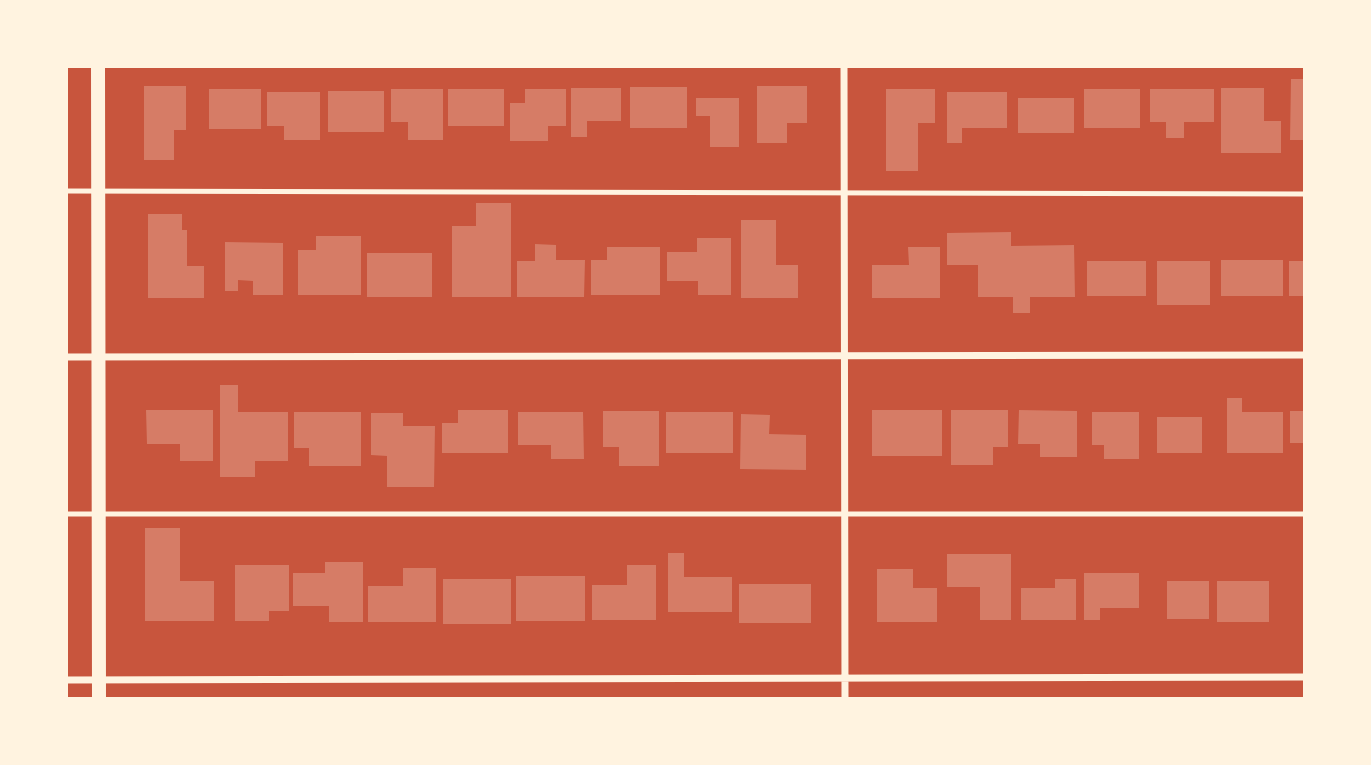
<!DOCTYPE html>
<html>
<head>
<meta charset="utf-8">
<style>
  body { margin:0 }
  #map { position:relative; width:1371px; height:765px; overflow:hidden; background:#c8553d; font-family:Overpass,sans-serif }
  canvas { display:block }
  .frame { position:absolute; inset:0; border:68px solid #fff3e0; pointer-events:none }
</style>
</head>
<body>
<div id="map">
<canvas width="1371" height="765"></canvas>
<div class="frame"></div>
</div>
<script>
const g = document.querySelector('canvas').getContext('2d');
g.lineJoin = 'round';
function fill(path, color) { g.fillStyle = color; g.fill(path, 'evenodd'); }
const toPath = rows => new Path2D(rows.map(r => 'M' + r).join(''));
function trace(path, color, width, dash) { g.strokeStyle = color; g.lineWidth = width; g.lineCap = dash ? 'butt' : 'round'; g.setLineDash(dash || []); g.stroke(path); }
fill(toPath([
  [1291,79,1304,79,1304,140,1290,140],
  [144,86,186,86,186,130,174,130,174,160,144,160],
  [757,86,807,86,807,123,787,123,787,143,757,143],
  [630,87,687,87,687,128,630,128],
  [571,88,621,88,621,121,587,121,587,137,571,137],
  [1221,88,1264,88,1264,121,1281,121,1281,153,1221,153],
  [209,89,261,89,261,129,209,129],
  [391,89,443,89,443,140,408,140,408,122,391,122],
  [448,89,504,89,504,126,448,126],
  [525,89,566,89,566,126,548,126,548,141,510,141,510,103,525,103],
  [886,89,935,89,935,123,918,123,918,171,886,171],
  [1084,89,1140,89,1140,128,1084,128],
  [1150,89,1214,89,1214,122,1184,122,1184,138,1166,138,1166,122,1150,122],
  [328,91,384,91,384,132,328,132],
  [267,92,320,92,320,140,284,140,284,126,267,126],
  [947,92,1007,92,1007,128,962,128,962,143,947,143],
  [696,98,739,98,739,147,710,147,710,116,696,116],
  [1018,98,1074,98,1074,133,1018,133],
  [476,203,511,203,511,297,452,297,452,226,476,226],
  [148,214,182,214,182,230,187,230,187,266,204,266,204,298,148,298],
  [741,220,776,220,776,265,798,265,798,298,741,298],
  [1011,232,1011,246,1074,245,1075,297,1030,297,1030,313,1013,313,1013,297,978,297,978,265,947,265,947,233],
  [316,236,361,236,361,295,298,295,298,250,316,250],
  [697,238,731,238,731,295,698,295,698,281,667,281,667,252,697,252],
  [225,242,283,243,283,295,253,295,253,281,238,280,238,291,225,291],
  [535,244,556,245,556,260,585,260,584,297,517,297,517,261,535,261],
  [607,247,660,247,660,295,591,295,591,260,607,260],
  [908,247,940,247,940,298,872,298,872,265,909,265],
  [367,253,432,253,432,297,367,297],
  [1221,260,1283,260,1283,296,1221,296],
  [1087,261,1146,261,1146,296,1087,296],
  [1157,261,1210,261,1210,305,1157,305],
  [1289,261,1304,261,1304,296,1289,296],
  [220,385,238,385,238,412,288,412,288,461,255,461,255,477,220,477],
  [1227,398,1242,398,1242,412,1283,412,1283,453,1227,453],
  [146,410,213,410,213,461,180,461,180,444,147,444],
  [458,410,508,410,508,453,442,453,442,423,458,423],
  [872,410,942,410,942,456,872,456],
  [951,410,1008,410,1008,447,993,447,993,465,951,465],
  [1019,410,1077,411,1077,457,1040,457,1040,444,1018,444],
  [603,411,659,411,659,466,619,466,619,447,603,447],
  [1290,411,1304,411,1304,443,1290,443],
  [294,412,361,412,361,466,309,466,309,448,294,448],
  [518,412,583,412,584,459,551,459,551,445,518,445],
  [666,412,733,412,733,453,666,453],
  [1092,412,1139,412,1139,459,1104,459,1104,445,1092,445],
  [371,413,403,413,403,426,435,426,434,487,387,487,387,456,371,455],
  [741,414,770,415,769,434,806,435,806,470,740,469],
  [1157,417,1202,417,1202,453,1157,453],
  [145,528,180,528,180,581,214,581,214,621,145,621],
  [668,553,684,553,684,577,732,577,732,612,668,612],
  [947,554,1011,554,1011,620,980,620,980,587,947,587],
  [325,562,363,562,363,622,329,622,329,606,293,606,293,573,325,573],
  [235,565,289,565,289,611,269,611,269,621,235,621],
  [627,565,656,565,656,620,592,620,592,585,627,585],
  [403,568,436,568,436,622,368,622,368,586,403,586],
  [877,569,913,569,913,588,937,588,937,622,877,622],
  [1084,573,1139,573,1139,608,1100,608,1100,620,1084,620],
  [516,576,585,576,585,621,516,621],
  [443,579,511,579,511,624,443,624],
  [1055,579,1076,579,1076,620,1021,620,1021,588,1055,588],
  [1167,581,1209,581,1209,619,1167,619],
  [1217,581,1269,581,1269,622,1217,622],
  [739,584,811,584,811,623,739,623]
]), '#d67c66');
trace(toPath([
  [66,191,1304,194],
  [66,514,1304,514]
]), '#fff3e0', 5);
trace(toPath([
  [844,66,845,698],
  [66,357,1304,355],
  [66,680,1304,677]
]), '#fff3e0', 7);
trace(toPath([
  [98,66,99,698]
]), '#fff3e0', 14);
</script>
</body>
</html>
